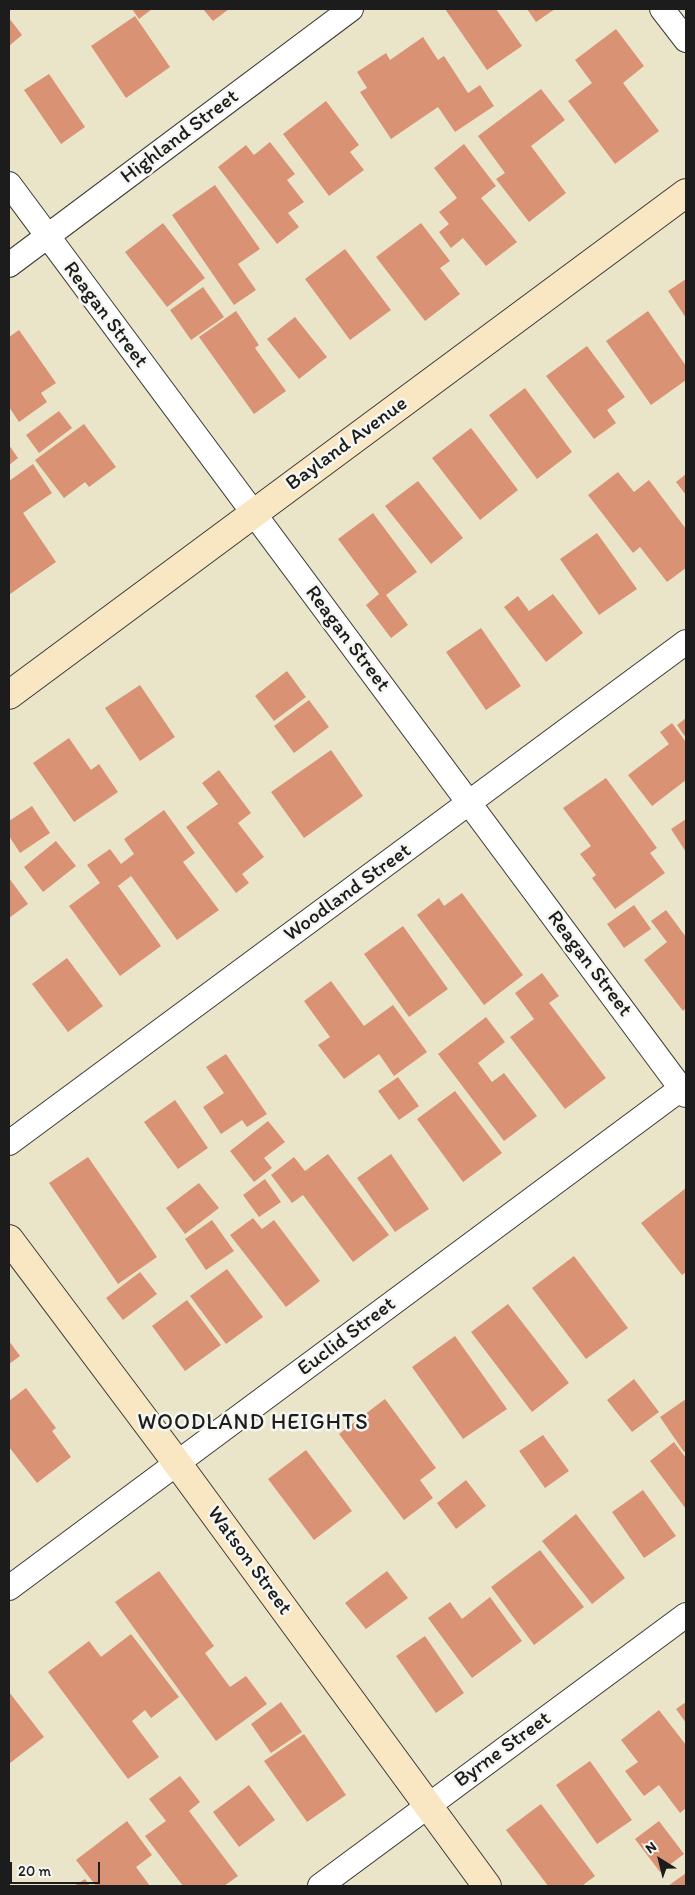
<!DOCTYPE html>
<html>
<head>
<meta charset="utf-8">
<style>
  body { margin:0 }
  #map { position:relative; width:695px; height:1895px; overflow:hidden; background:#eae5c9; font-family:Itim,sans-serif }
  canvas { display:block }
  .frame { position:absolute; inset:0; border:10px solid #1c1c1c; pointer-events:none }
  .north { position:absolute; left:635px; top:1835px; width:50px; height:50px; -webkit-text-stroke:4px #f6f6f2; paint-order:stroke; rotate:324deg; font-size:14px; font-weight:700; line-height:20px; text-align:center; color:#1c1c1c }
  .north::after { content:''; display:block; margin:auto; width:18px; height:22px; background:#1c1c1c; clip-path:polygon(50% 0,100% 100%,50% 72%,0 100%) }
  .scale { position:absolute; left:10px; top:1862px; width:90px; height:22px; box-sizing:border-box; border:2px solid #1c1c1c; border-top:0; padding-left:6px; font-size:15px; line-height:18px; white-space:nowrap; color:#1c1c1c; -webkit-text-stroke:4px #f6f6f2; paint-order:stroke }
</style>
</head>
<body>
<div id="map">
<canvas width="695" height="1895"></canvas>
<div class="frame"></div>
<div class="north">N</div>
<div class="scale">20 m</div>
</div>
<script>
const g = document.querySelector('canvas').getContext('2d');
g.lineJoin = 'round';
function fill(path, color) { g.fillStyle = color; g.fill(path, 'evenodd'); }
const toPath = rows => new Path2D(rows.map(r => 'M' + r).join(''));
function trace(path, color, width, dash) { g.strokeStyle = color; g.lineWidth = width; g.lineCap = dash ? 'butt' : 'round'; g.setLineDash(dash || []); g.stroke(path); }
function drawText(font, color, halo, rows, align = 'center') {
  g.font = font + ' Itim,sans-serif'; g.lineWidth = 5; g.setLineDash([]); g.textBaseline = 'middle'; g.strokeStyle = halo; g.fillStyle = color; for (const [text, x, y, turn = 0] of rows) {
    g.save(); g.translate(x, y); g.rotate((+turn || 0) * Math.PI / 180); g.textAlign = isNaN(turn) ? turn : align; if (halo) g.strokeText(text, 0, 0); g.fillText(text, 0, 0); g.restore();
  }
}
fill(toPath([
  [132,9,152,9,139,19],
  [203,9,229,9,213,21],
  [445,9,496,9,522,46,487,70],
  [527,9,555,9,536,22],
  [135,16,170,67,126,98,91,46],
  [9,18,22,35,9,46],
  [616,29,644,66,623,83,659,131,615,164,568,101,592,83,575,60],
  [423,37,438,60,444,56,468,93,480,85,494,106,455,132,438,107,391,139,360,92,367,88,357,72,386,53,390,60],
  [49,74,85,127,61,144,24,90],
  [541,89,565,120,531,146,566,193,529,222,496,179,505,173,478,136],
  [326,101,359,145,350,152,364,170,329,196,283,134],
  [270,142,295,174,287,180,304,202,288,213,299,227,277,244,218,167,246,145,254,155],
  [464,144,496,186,481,198,517,242,486,266,463,238,451,248,439,232,449,224,439,212,457,198,434,168],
  [215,185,260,249,238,264,256,290,234,305,172,215],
  [163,223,205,278,167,307,125,252],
  [421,223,450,261,440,268,460,294,425,321,376,257],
  [345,249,391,310,350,340,305,279],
  [686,279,686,318,668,291],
  [203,287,224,317,191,340,170,310],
  [236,311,259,345,255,348,286,391,254,414,199,337],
  [648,311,686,366,686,380,651,405,606,341],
  [295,317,327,357,299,379,267,339],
  [19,330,56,383,41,393,47,402,19,422,9,407,9,337],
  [587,346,625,397,607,410,616,423,594,439,546,376],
  [525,388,572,452,537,479,489,415],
  [59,411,72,428,39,453,26,435],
  [84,424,116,467,89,487,85,482,64,498,35,460],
  [471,428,518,490,480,520,432,458],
  [9,445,18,458,9,465],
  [33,464,52,493,23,513,56,562,10,594,9,592,9,481],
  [618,472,634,492,649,480,686,529,686,568,667,582,640,547,633,553,588,495],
  [686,474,686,495,676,482],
  [418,481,463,538,431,564,385,506],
  [373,513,417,572,386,595,408,625,391,638,366,605,379,594,338,539],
  [597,533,637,589,599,615,560,559],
  [553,594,583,633,546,662,504,607,518,596,529,611],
  [481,628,521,686,486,710,446,652],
  [287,671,306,697,274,721,255,696],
  [140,685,175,737,140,761,105,708],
  [309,700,329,727,294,753,274,726],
  [686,718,686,738,677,725],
  [672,723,686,742,686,780,652,806,628,775,669,744,660,732],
  [69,738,91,770,99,764,118,792,74,822,33,763],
  [331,750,363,796,304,838,271,792],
  [219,770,251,813,238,823,264,857,242,874,249,883,236,893,186,827,218,804,202,783],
  [606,778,657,848,650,853,665,873,615,909,592,878,596,875,580,854,591,846,563,808],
  [32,806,50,833,20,853,9,836,9,821],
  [164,810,195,853,183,862,219,910,177,940,131,876,118,886,161,946,120,976,69,906,100,883,87,865,110,849,121,864,134,854,124,839],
  [686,819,686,852,671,829],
  [56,841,76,866,43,892,24,867],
  [9,878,28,904,9,918],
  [462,893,523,975,484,1005,417,915,439,898,444,906],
  [634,905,651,929,624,948,607,924],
  [666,910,686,937,686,1008,683,1011,644,960,667,942,651,921],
  [403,926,448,989,409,1017,364,954],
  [67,958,103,1006,68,1032,32,984],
  [542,973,559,996,549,1003,606,1078,565,1109,510,1037,534,1019,515,993],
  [331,981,364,1026,393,1005,427,1052,394,1076,379,1054,344,1079,318,1045,330,1037,304,1001],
  [486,1017,505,1042,478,1063,492,1082,504,1073,537,1116,504,1141,438,1054],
  [226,1054,267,1114,247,1127,242,1120,221,1134,203,1107,224,1093,206,1067],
  [398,1077,419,1106,399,1120,378,1091],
  [455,1091,502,1153,463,1182,417,1119],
  [175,1100,208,1148,178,1169,144,1122],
  [268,1121,285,1142,264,1158,272,1168,254,1182,230,1151],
  [328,1154,389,1235,353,1262,303,1195,292,1203,271,1175,294,1157,305,1171],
  [391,1154,429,1209,395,1232,357,1178],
  [88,1157,157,1257,118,1284,49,1183],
  [265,1179,281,1202,259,1217,243,1195],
  [199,1183,219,1208,185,1234,166,1208],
  [686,1188,686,1272,682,1275,641,1223],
  [253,1218,262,1229,274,1220,320,1281,286,1307,230,1235],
  [212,1220,234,1251,206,1270,185,1239],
  [574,1256,628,1328,586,1359,532,1288],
  [227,1269,263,1317,226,1344,190,1296],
  [140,1272,157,1294,123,1320,106,1298],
  [187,1300,221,1345,185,1371,152,1326],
  [508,1304,569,1383,532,1412,471,1332],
  [455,1336,507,1409,463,1439,412,1367],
  [9,1341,20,1356,9,1364],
  [634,1379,659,1412,632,1432,607,1400],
  [26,1388,56,1428,52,1431,71,1457,37,1483,9,1447,9,1401],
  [385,1399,436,1468,420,1480,433,1498,404,1520,339,1434],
  [686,1399,686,1451,684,1452,660,1417],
  [543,1435,569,1471,545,1488,519,1451],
  [674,1442,686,1458,686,1509,650,1461],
  [306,1450,352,1511,314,1540,268,1479],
  [466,1480,486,1506,456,1529,437,1503],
  [643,1490,676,1536,644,1558,612,1512],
  [576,1514,625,1578,592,1604,542,1541],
  [540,1550,584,1607,534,1645,491,1587],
  [159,1571,214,1646,205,1653,230,1687,246,1676,267,1704,216,1741,115,1602],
  [387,1571,408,1598,366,1629,345,1603],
  [490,1597,522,1641,472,1678,428,1618,450,1602,462,1619],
  [131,1634,179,1697,151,1718,145,1710,132,1721,159,1757,128,1779,48,1672,89,1641,101,1657],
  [425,1636,464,1693,436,1713,396,1656],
  [9,1692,44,1737,10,1763,9,1762],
  [281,1702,302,1732,271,1753,251,1724],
  [686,1702,686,1723,676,1709],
  [659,1710,686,1745,686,1808,680,1813,659,1785,644,1796,625,1771,638,1762,621,1740],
  [304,1734,346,1795,307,1822,264,1761],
  [590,1761,632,1820,597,1844,556,1785],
  [180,1776,200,1802,189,1811,238,1876,224,1886,183,1886,145,1836,166,1821,149,1799],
  [249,1785,275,1820,239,1847,213,1812],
  [541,1804,595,1876,582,1886,548,1886,506,1830],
  [127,1821,152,1855,136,1867,150,1886,96,1886,76,1860],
  [659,1821,684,1854,660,1872,635,1839],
  [686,1873,686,1886,668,1886],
  [85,1879,90,1886,74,1886]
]), '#da9275');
const street = toPath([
  [662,9,686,40],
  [9,184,686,1095],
  [9,265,351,9],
  [9,1143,686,642],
  [9,1588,686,1085],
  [320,1886,686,1615]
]);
const secondary = toPath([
  [9,695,686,193],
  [9,1239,177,1463,487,1886]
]);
trace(street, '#3b3a36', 26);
trace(secondary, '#3b3a36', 30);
trace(street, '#fff', 24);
trace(secondary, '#f9e7c3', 28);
drawText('21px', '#1c1c1c', '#f6f6f2', [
  ["Highland Street",180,137,-37],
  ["Reagan Street",105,315,53],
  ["Bayland Avenue",347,444,-36],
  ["Reagan Street",347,639,53],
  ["Woodland Street",348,893,-36],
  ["Reagan Street",589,964,53],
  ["Euclid Street",347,1337,-37],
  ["Watson Street",249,1561,54],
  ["Byrne Street",503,1750,-36]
]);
g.letterSpacing = '1px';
drawText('22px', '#1c1c1c', '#f6f6f2', [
  ["WOODLAND HEIGHTS",253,1423]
]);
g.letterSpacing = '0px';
</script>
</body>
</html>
